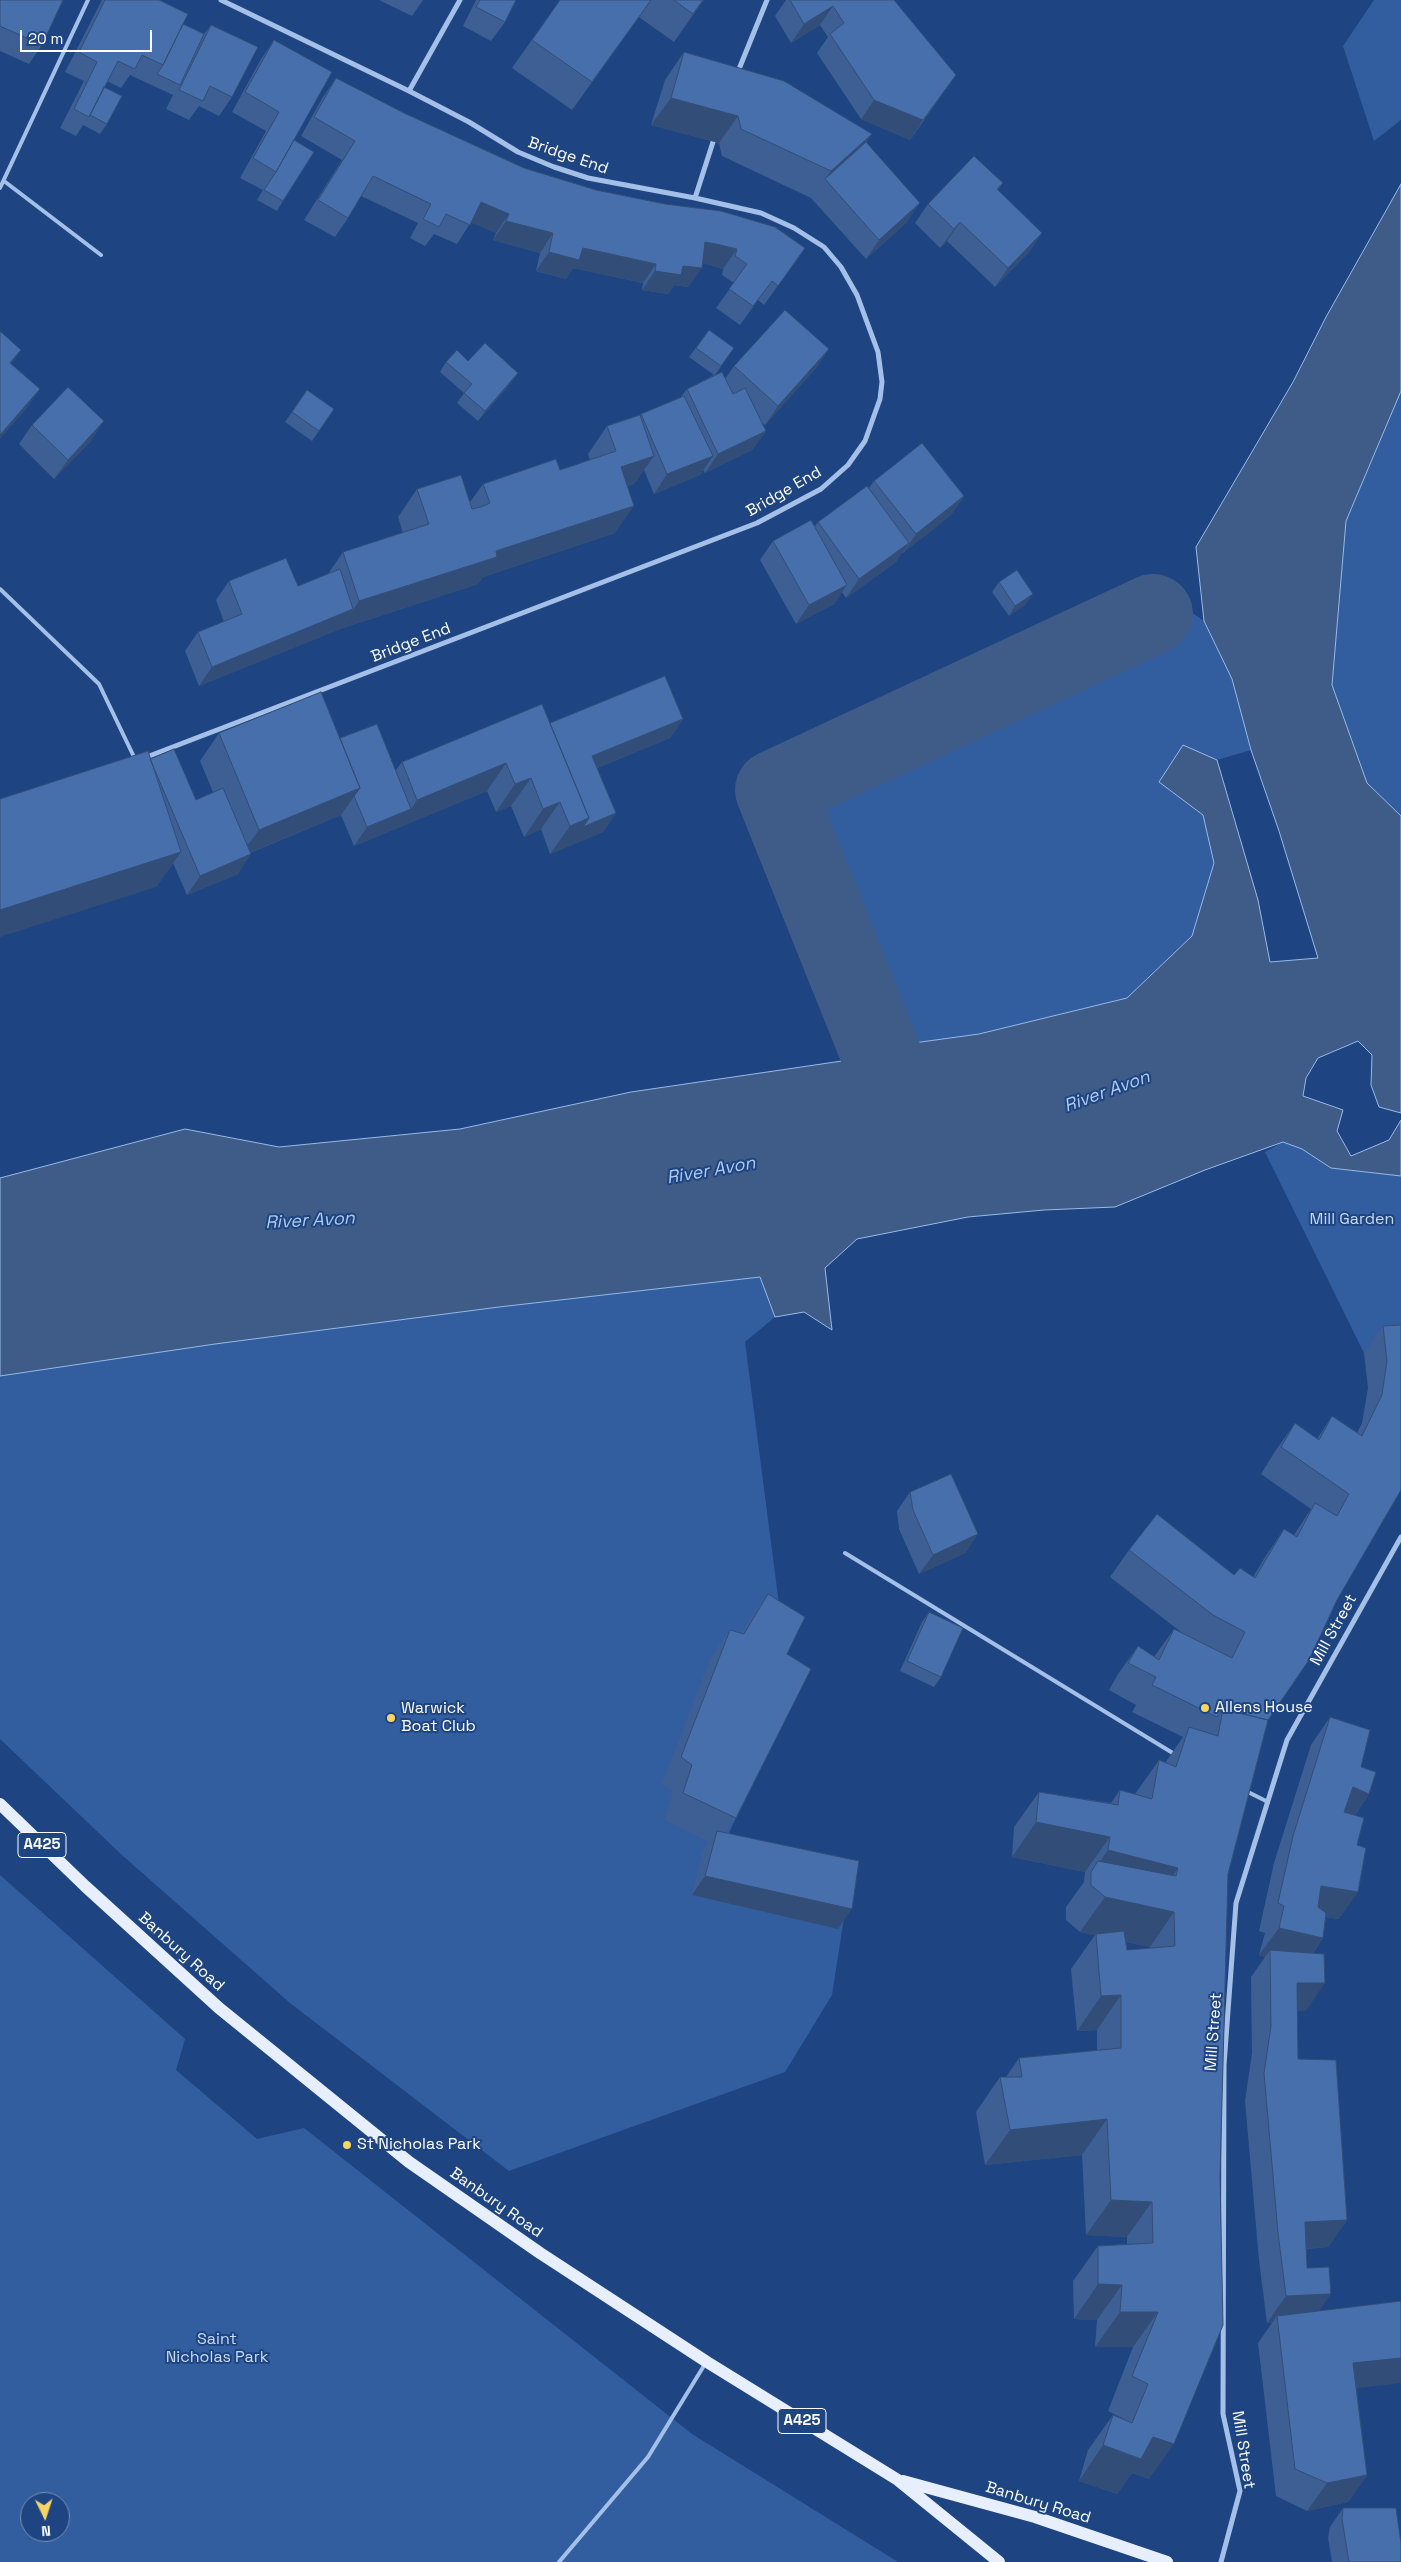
<!DOCTYPE html>
<html>
<head>
<meta charset="utf-8">
<style>
  body { margin:0 }
  #map { position:relative; width:1401px; height:2562px; overflow:hidden; background:#1e4581; font-family:"Space Grotesk",sans-serif }
  canvas { display:block }
  .north { position:absolute; left:20px; top:2492px; width:50px; height:50px; box-sizing:border-box; background:#1e4581; border:1px solid #788fb3; border-radius:50%; rotate:176deg; font-size:14px; font-weight:700; line-height:20px; text-align:center; color:#fff }
  .north::after { content:''; display:block; margin:auto; width:18px; height:22px; background:#f7d463; clip-path:polygon(50% 0,100% 100%,50% 72%,0 100%) }
  .scale { position:absolute; left:20px; top:30px; width:132px; height:22px; box-sizing:border-box; border:2px solid #fff; border-top:0; padding-left:6px; font-size:15px; line-height:18px; white-space:nowrap; color:#fff; -webkit-text-stroke:4px #1e4581; paint-order:stroke }
</style>
</head>
<body>
<div id="map">
<canvas width="1401" height="2562"></canvas>
<div class="north">N</div>
<div class="scale">20 m</div>
</div>
<script>
const g = document.querySelector('canvas').getContext('2d');
g.lineJoin = 'round';
function fill(path, color) { g.fillStyle = color; g.fill(path, 'evenodd'); }
const toPath = rows => new Path2D(rows.map(r => 'M' + r).join(''));
function trace(path, color, width, dash) { g.strokeStyle = color; g.lineWidth = width; g.lineCap = dash ? 'butt' : 'round'; g.setLineDash(dash || []); g.stroke(path); }
function drawText(font, color, halo, rows, align = 'center') {
  g.font = font + ' "Space Grotesk",sans-serif'; g.lineWidth = 4; g.setLineDash([]); g.textBaseline = 'middle'; g.strokeStyle = halo; g.fillStyle = color; for (const [text, x, y, turn = 0] of rows) {
    g.save(); g.translate(x, y); g.rotate((+turn || 0) * Math.PI / 180); g.textAlign = isNaN(turn) ? turn : align; if (halo) g.strokeText(text, 0, 0); g.fillText(text, 0, 0); g.restore();
  }
}
fill(toPath([
  [1374,0,1401,0,1401,120,1374,141,1343,46],
  [1401,391,1401,816,1367,783,1332,685,1346,521],
  [1159,590,1204,621,1232,679,1251,750,1217,760,1183,746,1160,782,1203,815,1214,863,1192,936,1127,998,979,1034,855,1051,858,1033,788,919,737,788],
  [1283,1142,1302,1149,1331,1168,1401,1176,1401,1351,1364,1353,1265,1152],
  [760,1277,775,1317,745,1342,791,1697,729,1833,852,1866,832,1995,785,2072,509,2171,290,2003,123,1856,0,1739,0,1376,215,1344,499,1307],
  [0,1875,185,2039,176,2070,257,2139,304,2128,692,2434,898,2562,0,2562],
  [30,2502,60,2502,60,2532,30,2532]
]), '#325ea0');
const water = toPath([
  [1401,184,1401,391,1346,521,1332,685,1367,783,1401,816,1401,1113,1379,1107,1371,1085,1372,1055,1358,1041,1318,1058,1306,1078,1303,1096,1343,1110,1337,1131,1351,1156,1389,1140,1401,1120,1401,1176,1331,1168,1302,1149,1283,1142,1205,1170,1115,1207,1044,1210,968,1217,857,1239,825,1268,832,1330,804,1312,775,1317,760,1277,499,1307,215,1344,0,1376,0,1178,185,1129,279,1147,460,1129,631,1092,842,1061,855,1051,979,1034,1127,998,1192,936,1214,863,1203,815,1159,782,1183,745,1217,760,1258,900,1270,962,1318,958,1279,831,1251,750,1232,679,1204,621,1196,547,1293,382,1326,317,1401,184]
]);
fill(water, '#3f5c88');
trace(water, '#97baea', 1);
trace(toPath([
  [914,1136,775,790,1153,614]
]), '#3f5c88', 80);
trace(toPath([
  [4,181,101,255],
  [0,188,88,0],
  [0,589,99,684,135,759],
  [845,1553,1176,1755],
  [1246,1791,1268,1802],
  [559,2562,648,2457,705,2364]
]), '#a4c0e9', 4);
trace(toPath([
  [737,74,767,0],
  [409,91,460,0],
  [695,198,713,142],
  [144,758,757,523,821,489,848,465,865,441,880,399,882,382,878,352,857,295,841,267,824,247,794,228,761,213,695,198,588,178,554,167,518,152,469,122,409,91,221,0],
  [1221,2562,1240,2491,1223,2414,1224,2065,1236,1903,1287,1740,1401,1537]
]), '#a4c0e9', 5);
trace(toPath([
  [0,1804,85,1886,219,2008,409,2162,540,2253,707,2362,898,2480,999,2562],
  [903,2481,1035,2517,1167,2562]
]), '#e7effe', 12);
fill(toPath([
  [0,0,42,45,29,64,0,51],
  [102,0,159,0,183,24,204,34,211,25,232,97,219,116,199,106,189,120,166,109,173,95,130,75,121,88,107,81,104,87,107,124,100,134,83,125,76,136,60,128,84,81,65,72],
  [379,0,423,0,412,16],
  [476,0,516,0,505,22,491,41,463,26],
  [560,0,704,0,674,42,639,17,572,110,512,68],
  [786,0,894,0,956,75,910,140,861,119,817,53,828,37,820,25,791,43,775,16],
  [274,40,294,140,283,201,277,211,257,200,263,190,240,178,266,131,232,112,261,59],
  [684,52,872,134,866,142,907,222,866,259,811,198,722,156,719,143,651,125,665,80],
  [336,78,404,113,524,168,596,190,805,248,764,305,758,300,740,325,716,308,734,283,722,275,723,269,703,263,688,287,674,285,668,294,642,290,643,283,573,268,566,279,536,271,540,253,493,240,496,233,471,222,457,244,434,234,425,246,410,238,418,223,361,196,348,218,335,237,304,220,342,160,301,136,323,97],
  [1003,183,998,190,1042,233,1029,252,995,287,947,241,940,248,915,223,928,204],
  [709,330,734,348,715,375,725,379,734,366,829,349,816,368,765,425,761,422,766,431,752,450,705,473,703,470,700,475,654,494,644,470,634,484,627,486,615,533,483,577,478,584,340,629,199,686,185,651,198,632,224,622,216,600,229,581,298,586,328,574,343,552,403,533,398,517,417,489,470,502,483,484,560,470,590,460,588,454,607,426,640,415,641,414,680,398,687,389,714,375,689,357],
  [468,361,518,373,511,383,478,421,457,403,464,393,440,372,446,362],
  [307,390,334,409,312,441,285,422],
  [32,425,91,441,54,479,19,444],
  [874,481,964,496,951,515,903,553,902,552,896,562,846,598,842,592,834,604,796,624,760,560,773,541,815,526,818,522,869,488],
  [999,582,1026,604,1009,616,992,592],
  [683,719,670,738,597,768,616,813,603,832,550,854,541,829,524,837,511,806,496,812,487,791,354,846,341,815,250,853,238,874,187,895,173,863,156,887,150,759,196,800,213,792,200,761,219,733,340,738,396,770,402,762,550,723],
  [1401,1325,1337,1600,1268,1720,1228,1874,1149,2479,1132,2473,1117,2494,1079,2481,1088,2450,1113,2415,1124,2420,1124,2419,1108,2411,1133,2347,1095,2347,1097,2320,1074,2319,1073,2281,1098,2246,1127,2244,1127,2237,1086,2235,1082,2155,985,2165,976,2112,1000,2077,1006,2077,1019,2058,1097,2051,1097,2030,1077,2031,1071,1969,1095,1935,1080,1932,1066,1920,1066,1907,1084,1882,1085,1872,1012,1857,1014,1827,1039,1792,1111,1803,1120,1790,1135,1794,1159,1760,1165,1763,1183,1737,1132,1712,1136,1705,1109,1690,1118,1674,1138,1646,1154,1657,1174,1629,1181,1632,1110,1577,1129,1550,1234,1575,1253,1577,1265,1557,1284,1529,1294,1535,1311,1509,1261,1474,1276,1450,1295,1423,1317,1439,1332,1416,1357,1433,1362,1423,1368,1388,1364,1353,1383,1326],
  [1126,1942,1150,1947,1150,1948,1127,1950],
  [910,1492,978,1534,965,1553,919,1574,899,1529,897,1511],
  [768,1594,787,1654,736,1818,725,1833,838,1929,692,1895,703,1850,709,1842,664,1820,673,1792,662,1784,711,1657,730,1630,741,1633,748,1622],
  [929,1612,941,1677,934,1687,900,1671,922,1622],
  [1330,1717,1361,1767,1369,1794,1355,1815,1339,1919,1326,1917,1323,1938,1313,1953,1306,2011,1298,2011,1298,2059,1347,2220,1328,2247,1306,2249,1307,2268,1319,2311,1356,2388,1367,2475,1348,2502,1307,2511,1276,2496,1258,2343,1272,2323,1267,2323,1259,2260,1245,2101,1252,2053,1251,1977,1265,1957,1259,1955,1265,1933,1259,1931,1274,1863,1311,1745],
  [1343,2508,1401,2562,1332,2562,1328,2538,1330,2527]
]), '#3d5f93');
fill(toPath([
  [703,0,704,0,674,42,693,14],
  [833,6,820,25,791,43,804,24],
  [671,98,738,116,719,143,651,125],
  [874,100,923,120,910,140,861,119],
  [872,134,852,161,825,179,831,171],
  [481,202,509,214,496,233,467,221],
  [920,203,907,222,866,259,879,240],
  [506,221,553,233,540,253,493,240],
  [960,222,947,241,940,248,954,229],
  [1042,233,1029,252,995,287,1008,268],
  [705,242,716,244,737,249,723,269,703,263,692,261],
  [583,248,656,264,643,283,573,268,566,279,536,271,549,252],
  [683,266,702,268,688,287,674,285,668,294,642,290,655,271],
  [829,349,816,368,765,425,778,406],
  [21,350,8,369,10,363],
  [518,373,511,383,478,421,485,411],
  [40,389,27,408,0,439,0,435],
  [104,421,91,441,54,479,68,460],
  [766,431,752,450,705,473,718,454],
  [654,456,634,484,601,495,621,467],
  [713,456,700,475,654,494,667,474],
  [964,496,951,515,903,553,916,534],
  [634,506,615,533,483,577,478,584,340,629,359,601,496,551],
  [909,543,896,562,846,598,859,579],
  [847,585,834,604,796,624,809,605],
  [1033,594,1026,604,1009,616,1015,606],
  [353,609,340,629,199,686,212,667],
  [683,719,670,738,579,775,592,756],
  [506,763,487,791,354,846,367,827,411,809,417,800],
  [531,778,511,806,496,812,515,784],
  [360,788,341,815,239,857,259,830],
  [560,802,541,829,524,837,543,809],
  [616,813,603,832,550,854,570,826,589,818],
  [181,852,156,887,0,937,0,910],
  [251,854,238,874,187,895,200,876],
  [978,1534,965,1553,919,1574,933,1555],
  [1353,1787,1369,1794,1350,1822,1333,1815],
  [1036,1822,1110,1837,1085,1872,1012,1857],
  [1108,1850,1178,1868,1153,1904,1091,1874],
  [705,1876,852,1909,838,1929,692,1895],
  [1321,1886,1358,1892,1339,1919,1301,1913],
  [1105,1897,1174,1912,1150,1947,1096,1936,1096,1934,1095,1935,1080,1932],
  [1279,1928,1323,1938,1304,1965,1270,1950,1265,1957,1259,1955],
  [1297,1983,1325,1983,1306,2011,1278,2011],
  [1121,1995,1097,2030,1077,2031,1101,1996],
  [1107,2119,1082,2155,985,2165,1010,2130],
  [1111,2200,1152,2202,1127,2237,1086,2235],
  [1347,2220,1328,2247,1285,2250,1305,2222],
  [1098,2284,1122,2285,1097,2320,1074,2319],
  [1331,2294,1311,2322,1277,2316,1272,2323,1267,2323,1286,2296],
  [1120,2312,1158,2312,1133,2347,1095,2347],
  [1401,2358,1401,2383,1333,2391,1353,2363],
  [1153,2437,1174,2444,1149,2479,1132,2473,1117,2494,1079,2481,1103,2445],
  [1367,2475,1348,2502,1307,2511,1327,2483]
]), '#324e78');
const building = toPath([
  [0,0,63,0,42,45,0,26,0,0],
  [105,0,159,0,188,14,163,65,142,55,135,69,118,61,89,117,74,109,97,62,79,52,105,0],
  [480,0,516,0,505,22,476,7,480,0],
  [560,0,651,0,592,82,532,40,560,0],
  [674,0,703,0,693,14,674,0],
  [790,0,894,0,956,75,923,120,874,100,830,34,844,23,833,6,804,24,790,0],
  [183,24,204,34,180,85,157,74,163,65,183,24],
  [211,25,258,47,232,97,210,86,203,101,179,90,211,25],
  [274,40,332,72,276,172,253,158,279,112,245,92,274,40],
  [684,52,784,81,872,134,831,171,741,129,738,116,671,98,684,52],
  [336,78,404,113,524,168,596,190,665,204,721,211,775,227,805,248,778,286,772,281,753,306,729,289,747,264,735,256,737,249,716,244,705,242,702,268,683,266,681,275,655,271,656,264,583,248,579,260,549,252,553,233,506,221,509,214,481,202,470,225,446,214,439,227,423,219,431,204,373,176,348,218,318,200,355,141,314,117,336,78],
  [104,87,122,96,107,124,90,115,104,87],
  [294,140,314,152,283,201,264,190,276,172,294,140],
  [866,142,920,203,879,240,825,179,866,142],
  [974,156,1003,183,997,189,1042,233,1008,268,960,222,954,229,928,204,974,156],
  [785,310,829,349,778,406,734,366,785,310],
  [709,330,734,348,721,366,696,348,709,330],
  [0,331,21,350,10,363,40,389,0,435,0,331],
  [485,343,518,373,485,411,464,393,472,384,446,362,457,350,468,361,485,343],
  [722,372,733,394,745,388,766,431,718,454,687,389,722,372],
  [68,387,104,421,68,460,32,425,68,387],
  [307,390,334,409,319,431,292,412,307,390],
  [684,396,713,456,667,474,641,414,684,396],
  [640,415,654,456,621,467,634,506,496,551,497,557,359,601,343,552,429,524,417,489,461,475,472,509,481,507,490,503,483,484,556,459,560,470,616,451,607,426,640,415],
  [922,443,964,496,916,534,874,481,922,443],
  [867,486,909,543,859,579,818,522,867,486],
  [811,520,847,585,809,605,773,541,811,520],
  [286,558,298,586,340,569,353,609,212,667,198,632,242,614,229,581,286,558],
  [1017,570,1033,594,1015,606,999,582,1017,570],
  [665,676,683,719,592,756,616,813,583,827,589,818,550,723,665,676],
  [321,692,360,788,259,830,219,733,321,692],
  [542,704,589,818,570,826,560,802,543,809,531,778,515,784,506,763,417,800,402,762,542,704],
  [377,724,411,809,367,827,354,796,360,788,340,738,377,724],
  [174,749,196,800,223,788,251,854,200,876,150,759,174,749],
  [148,751,181,852,0,910,0,799,148,751],
  [1401,1325,1401,1490,1337,1600,1309,1660,1268,1720,1223,1709,1217,1717,1152,1685,1156,1677,1128,1663,1138,1646,1159,1660,1174,1629,1232,1658,1245,1632,1213,1615,1129,1550,1157,1514,1234,1575,1240,1568,1255,1578,1284,1529,1297,1537,1315,1503,1337,1516,1349,1494,1281,1447,1295,1423,1319,1440,1332,1416,1362,1436,1382,1395,1387,1361,1383,1326,1401,1325],
  [951,1474,978,1534,933,1555,913,1510,910,1492,951,1474],
  [768,1594,805,1617,787,1654,811,1669,736,1818,683,1793,692,1765,681,1757,730,1630,744,1634,768,1594],
  [929,1612,963,1628,941,1677,907,1661,929,1612],
  [1223,1709,1268,1720,1228,1874,1220,2177,1223,2325,1174,2444,1153,2437,1141,2459,1103,2445,1113,2415,1132,2423,1148,2384,1132,2376,1158,2312,1120,2312,1122,2285,1098,2284,1098,2246,1153,2243,1152,2202,1111,2200,1107,2119,1010,2130,1000,2077,1022,2077,1019,2058,1121,2048,1121,1995,1101,1996,1096,1934,1124,1931,1127,1950,1175,1946,1174,1912,1105,1897,1091,1885,1091,1872,1098,1861,1176,1876,1178,1868,1108,1850,1110,1837,1036,1822,1039,1792,1118,1805,1120,1790,1152,1799,1159,1760,1176,1767,1189,1727,1218,1736,1223,1709],
  [1330,1717,1370,1730,1361,1767,1376,1772,1369,1794,1353,1787,1344,1812,1364,1818,1357,1845,1366,1848,1358,1892,1321,1886,1318,1907,1326,1913,1323,1938,1279,1928,1284,1906,1278,1903,1293,1836,1330,1717],
  [717,1831,859,1861,852,1909,705,1876,717,1831],
  [1270,1950,1324,1954,1325,1983,1297,1983,1298,2059,1336,2060,1347,2220,1305,2222,1307,2268,1329,2267,1331,2294,1286,2296,1278,2233,1264,2073,1271,2026,1270,1950],
  [1401,2301,1401,2358,1353,2363,1367,2475,1327,2483,1295,2469,1277,2316,1401,2301],
  [1343,2508,1396,2508,1401,2543,1401,2562,1349,2562,1342,2519,1343,2508]
]);
fill(building, '#476fab');
trace(building, '#324e78', 1);
for (const [x, y, r, color] of [
  [1205,1708,5,"#f7d463"],
  [391,1718,5,"#f7d463"],
  [347,2145,5,"#f7d463"]
]) { const dot = new Path2D(); dot.arc(x, y, r, 0, 2 * Math.PI); g.fillStyle = color; g.fill(dot); trace(dot, '#1e4581', 2); }
for (const [x, y, w] of [
  [42,1845,48],
  [802,2421,48]
]) { const box = new Path2D(); box.roundRect(x - w / 2, y - 12.5, w, 25, 4); g.fillStyle = '#1e4581'; g.fill(box); trace(box, '#fff', 1); }
drawText('bold 15px', '#fff', null, [
  ["A425",42,1845],
  ["A425",802,2421]
]);
drawText('16px', '#fff', '#1e4581', [
  ["Bridge End",568,156,19],
  ["Bridge End",784,492,-30],
  ["Bridge End",411,643,-21],
  ["Mill Street",1334,1630,-61],
  ["Banbury Road",181,1952,42],
  ["Mill Street",1214,2032,-86],
  ["Banbury Road",496,2203,35],
  ["Mill Street",1243,2450,81],
  ["Banbury Road",1038,2503,17]
]);
drawText('16px', '#c8dbf7', '#1e4581', [
  ["Mill Garden",1352,1220],
  ["Saint",217,2340],
  ["Nicholas Park",217,2358]
]);
drawText('16px', '#fff', '#1e4581', [
  ["Allens House",1215,1708],
  ["Warwick",401,1709],
  ["Boat Club",401,1727],
  ["St Nicholas Park",357,2145]
], 'left');
drawText('italic 18px', '#afcaf0', '#1e4581', [
  ["River Avon",1107,1092,-20],
  ["River Avon",711,1171,-10],
  ["River Avon",310,1221,-3]
]);
</script>
</body>
</html>
